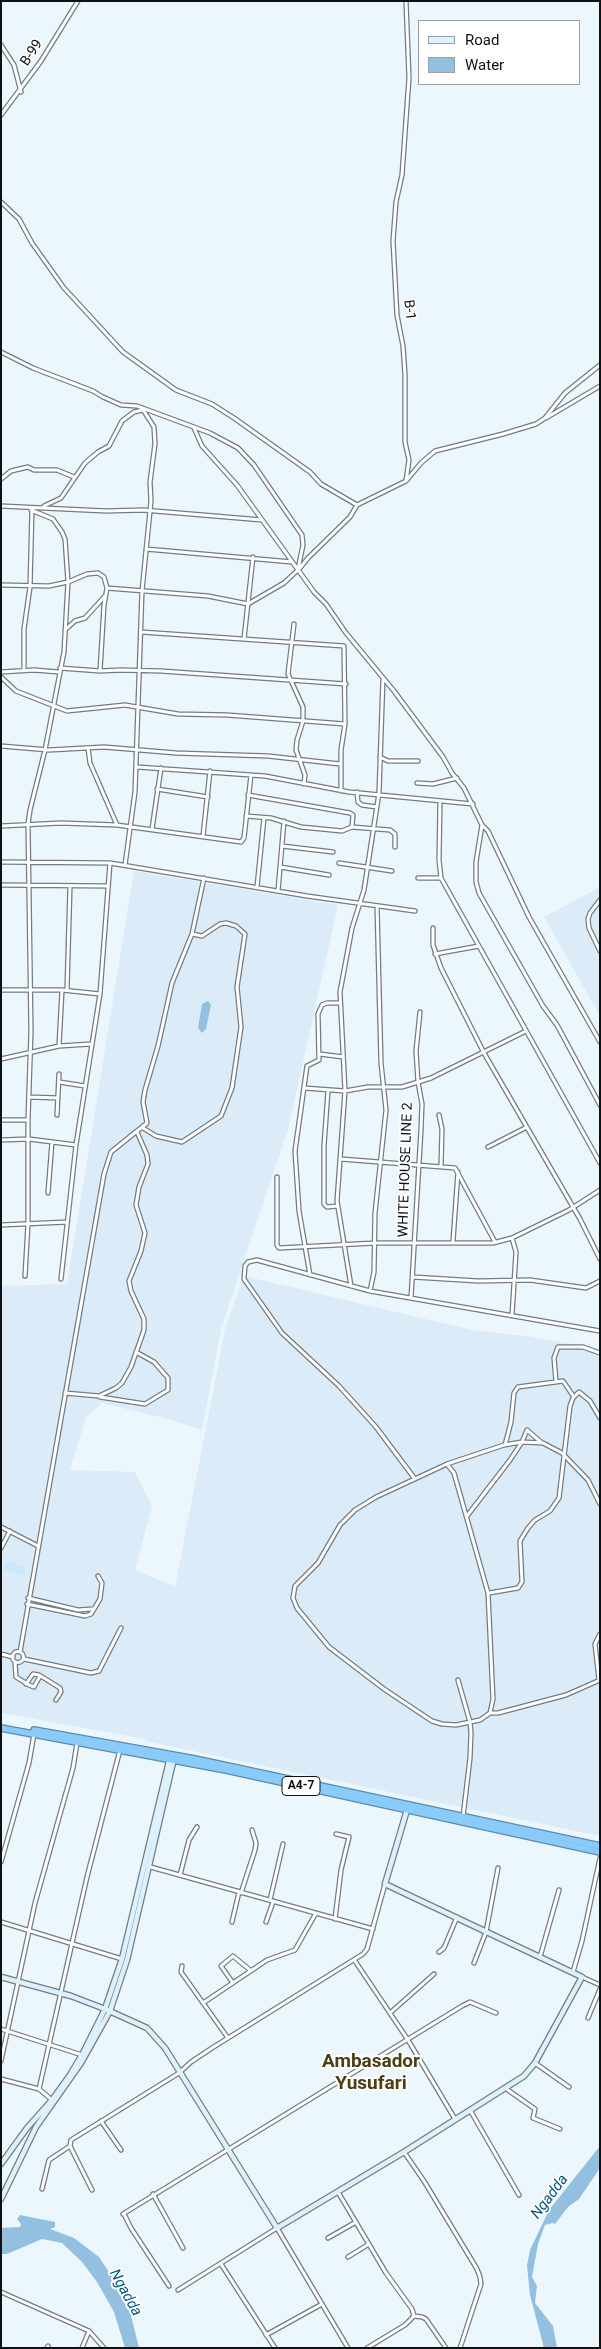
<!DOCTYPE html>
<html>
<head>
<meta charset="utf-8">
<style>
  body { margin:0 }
  #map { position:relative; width:601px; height:2349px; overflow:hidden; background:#ecf6fd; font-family:Roboto,sans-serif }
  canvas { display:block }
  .frame { position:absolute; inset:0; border:2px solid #0e1114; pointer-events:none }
  .legend { position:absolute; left:418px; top:20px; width:162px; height:65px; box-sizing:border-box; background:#fff; border:1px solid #9fa0a1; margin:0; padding:6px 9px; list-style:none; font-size:15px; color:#0e1114 }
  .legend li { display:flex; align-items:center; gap:10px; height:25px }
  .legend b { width:25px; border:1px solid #9fa0a1 }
</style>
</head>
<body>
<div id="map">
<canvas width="601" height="2349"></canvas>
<div class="frame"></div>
<ul class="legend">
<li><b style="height:6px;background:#dcf0fe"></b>Road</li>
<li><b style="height:14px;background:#93c0e1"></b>Water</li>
</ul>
</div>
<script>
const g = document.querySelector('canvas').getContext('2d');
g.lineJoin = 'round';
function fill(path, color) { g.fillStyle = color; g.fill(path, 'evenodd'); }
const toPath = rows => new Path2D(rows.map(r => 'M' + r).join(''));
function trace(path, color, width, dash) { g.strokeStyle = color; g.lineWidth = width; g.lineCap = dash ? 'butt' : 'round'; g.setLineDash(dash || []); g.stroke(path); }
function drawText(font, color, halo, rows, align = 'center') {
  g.font = font + ' Roboto,sans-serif'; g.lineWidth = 4; g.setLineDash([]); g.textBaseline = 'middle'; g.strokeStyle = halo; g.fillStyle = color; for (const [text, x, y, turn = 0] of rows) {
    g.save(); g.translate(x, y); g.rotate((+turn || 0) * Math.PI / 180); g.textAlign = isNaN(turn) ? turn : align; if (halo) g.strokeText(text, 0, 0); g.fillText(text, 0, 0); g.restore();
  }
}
fill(toPath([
  [134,871,338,905,288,1129,221,1329,202,1430,168,1419,102,1403,86,1417,70,1470,135,1472,152,1506,135,1570,175,1587,226,1325,244,1276,472,1330,526,1336,600,1349,600,1836,145,1741,145,1739,1,1713,1,1286,67,1284],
  [600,887,600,1016,544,917]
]), '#dbecf8');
fill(toPath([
  [6,1561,26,1567,24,1575,4,1569]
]), '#c9e7fd');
fill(toPath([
  [208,1001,211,1005,206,1029,202,1033,198,1028,202,1004],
  [600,2146,600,2168,579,2199,568,2207,555,2224,553,2223,545,2225,538,2244,532,2277,537,2286,535,2303,553,2326,557,2348,544,2348,530,2295,527,2265,530,2250,549,2210],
  [20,2215,55,2222,55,2227,50,2229,74,2238,99,2257,127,2299,139,2348,125,2348,114,2312,97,2282,82,2262,62,2243,42,2239,7,2254,1,2254,1,2228,20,2227,21,2224,17,2219]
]), '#93c0e1');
const street = toPath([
  [1,45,14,65,21,92],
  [1,115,41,61,78,1],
  [1,202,19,219,32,243,64,288,123,352,176,390,212,404,234,418,310,472,321,484,357,505],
  [1,352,33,368,93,391,103,397,121,405,137,406,210,433,238,448,254,465,302,535,303,545,298,569],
  [546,418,600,386],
  [194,428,202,446,237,485,314,592,326,604,346,633,394,691,443,757,452,773,464,788,482,825,488,831,529,917,600,1042],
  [1,479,11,471,28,467,34,470,57,470,74,477],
  [406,481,421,463,435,451,503,434,536,424,545,418,565,393,600,365],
  [1,506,106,511,143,510,262,520],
  [44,506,61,498,85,463,98,452,109,446,122,421,134,412,143,410],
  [146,549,292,562],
  [1,585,49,586,68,582,87,574,98,573,104,577,107,588,104,605,100,671],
  [107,588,208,596,248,604,284,583,300,568,308,558,350,517,357,505,406,481,409,460,405,442,405,375,403,346,397,315,393,241,396,202,402,175,409,78,406,1],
  [294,624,288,674,303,707,303,721,297,740,296,750,305,775,304,784],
  [65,630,75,621,85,618,105,596],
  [141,632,344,646,345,724,341,750,341,791],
  [244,639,253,557],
  [60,668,100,671,121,670,161,671,346,684],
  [24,670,24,629,30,587,32,509],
  [1,672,34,670,59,672],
  [1,677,16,691,67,711,125,705,178,714,227,715,345,724],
  [1,746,49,750,104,747,176,753,268,756,340,764],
  [88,748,90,763,117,825],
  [380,757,388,761,418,761],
  [137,767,265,776,349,792,473,804],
  [417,783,433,784,457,778],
  [157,789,208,797],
  [357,792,358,802,362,805,377,807],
  [248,795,350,813,353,815,352,827],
  [440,801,439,860,441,878,600,1163],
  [246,816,271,818,301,827,342,831,352,827,390,830,395,834,395,847],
  [482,825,476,862,476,882,479,893,543,1006,557,1025,600,1105],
  [1,826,61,823,117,825,241,842,244,838,251,775],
  [152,829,161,768],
  [203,836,210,771],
  [282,846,333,852],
  [1,862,110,863,307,896,415,911],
  [339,863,392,871],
  [125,865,135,792,142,591,151,501,150,482,155,444,154,427,142,408],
  [280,867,329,875],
  [418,878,441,878],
  [1,885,108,886],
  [257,887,264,818],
  [278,891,284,821],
  [600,900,590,913,588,919,589,928,600,951],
  [433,928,433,945,441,968,484,1053,580,1219,600,1259],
  [435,954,479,946],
  [1,990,62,990,100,994],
  [67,990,70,886],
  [59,1046,62,990],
  [320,1054,343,1057],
  [1,1059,59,1046,91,1044],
  [59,1082,85,1086],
  [304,1088,345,1091,368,1087,402,1087,431,1078,526,1031],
  [328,1091,324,1146,324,1204,327,1207,337,1206],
  [29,1097,58,1098],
  [57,1115,59,1074],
  [439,1115,442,1129,441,1166],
  [1,1120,28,1120],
  [143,1128,156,1136,182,1142,221,1116,232,1088,241,1027,237,987,245,934,236,926,226,923,220,924,202,936,192,934],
  [1,1140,29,1139,76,1145],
  [488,1147,527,1127],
  [341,1159,455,1168,495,1242],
  [277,1177,277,1245,279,1248,375,1243,493,1243,512,1238,569,1210,600,1190],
  [48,1193,52,1142],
  [1,1225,67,1222],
  [453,1241,458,1172],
  [310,1275,299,1211,295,1151,307,1066,319,1060,318,1014,322,1005,327,1003,340,1003],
  [25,1276,28,1224,28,1120,31,1031,28,824,30,810,45,750,64,652,68,582,65,539,62,532,53,519,31,510],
  [413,1277,478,1281,530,1280,586,1288,600,1281],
  [61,1279,76,1145,100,994,110,863],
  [351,1286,337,1201,345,1091,340,992,352,928,364,890,379,793,383,678],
  [370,1291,374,1272,375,1213,386,1110,381,1063,377,906],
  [411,1298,421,1130,422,1104,418,1082,416,1051,420,1012],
  [512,1315,516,1252,512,1238],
  [556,1381,554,1358,558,1347,583,1347,600,1353],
  [65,1393,99,1396,116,1388,122,1383,131,1367,144,1330,144,1319,131,1291,129,1281,141,1251,145,1233,136,1205,139,1187,148,1164,147,1155,137,1132],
  [100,1397,145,1404,168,1390,168,1378,154,1362,136,1352],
  [505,1445,511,1422,514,1393,518,1387,563,1381,574,1397],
  [447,1464,454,1473,488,1593,493,1699,490,1713,480,1720,456,1725,442,1724,432,1721,384,1689,329,1647,297,1608,293,1598,295,1586,318,1563,340,1525,355,1510,376,1497,447,1464,504,1445,522,1442,543,1443,562,1453,588,1480,600,1504],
  [415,1479,376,1427,339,1386,282,1333,244,1279,245,1266,248,1262,257,1260,370,1291,600,1331],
  [467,1516,510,1460,522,1442,527,1430,542,1443],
  [1,1527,38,1546],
  [1,1548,10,1531],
  [489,1593,518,1588,522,1582,520,1541,528,1528,535,1520,550,1511,559,1498,570,1406,573,1398,579,1392,590,1401,600,1418],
  [28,1598,78,1610,93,1609],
  [27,1604,85,1616,91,1614,100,1599,102,1583,98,1576],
  '12.5 1657a5.5 5.5 0 1 1 11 0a5.5 5.5 0 1 1-11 0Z',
  [20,1652,104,1174,111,1152,147,1123,143,1102,145,1090,158,1046,172,983,192,934,204,878],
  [1,1654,13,1657],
  [24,1659,91,1673,99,1671,121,1628],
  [15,1662,16,1677,29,1685,34,1687,40,1676],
  [458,1680,470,1722,471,1733,470,1758,463,1817],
  [599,1680,595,1644,600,1634],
  [26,1684,33,1674,39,1675,60,1688,61,1692,56,1700],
  [490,1713,498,1713,566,1695,600,1680],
  [1,1862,29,1763,34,1734],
  [147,1866,373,1929],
  [180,1875,189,1840,197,1827],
  [241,1893,255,1850,256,1843,252,1830],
  [270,1900,283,1844],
  [335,1919,341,1870,349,1837,336,1834],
  [1,1922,122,1959],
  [232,1922,239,1892],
  [266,1922,273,1902],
  [439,1952,444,1948,457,1917],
  [540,1957,559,1890],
  [355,1961,408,2040,455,2119],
  [474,1963,486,1932,498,1868],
  [182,1966,181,1972,228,2038],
  [573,1972,582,1941,600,1858],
  [582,1977,600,1985],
  [233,1983,221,1966,233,1956,250,1970],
  [203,2003,267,1960,295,1950,316,1913],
  [390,2013,434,1974],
  [588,2018,600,1989],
  [1,2029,82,2055],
  [1,2061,35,1903,73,1768,77,1743],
  [535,2063,569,2087],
  [1,2079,39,2089,52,2100],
  [505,2088,535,2109,533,2118,560,2129],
  [39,2089,87,1877,120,1750],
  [470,2110,519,2195],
  [101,2121,121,2150],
  [404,2152,424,2181,477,2269,480,2277,481,2284,460,2348],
  [42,2189,49,2160,70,2146],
  [92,2190,70,2146,71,2140,179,2073,191,2062,212,2048,363,1954,367,1949,385,1884],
  [338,2192,386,2273,412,2309,414,2316],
  [153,2194,183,2248],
  [123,2214,462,2006,470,2002,496,2013],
  [124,2214,131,2228,169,2286],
  [328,2238,356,2222],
  [348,2257,369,2244],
  [221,2264,275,2348],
  [178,2290,277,2228,348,2348],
  [1,2292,89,2331,104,2348],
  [414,2316,422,2317,426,2319,446,2348],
  [266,2335,322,2304],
  [47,2348,48,2346],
  [82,2348,89,2331],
  [367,2348,405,2325,414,2316]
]);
const secondary = toPath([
  [1,1977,71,1996,105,2009,147,2028,165,2048,277,2228,404,2152,524,2076,535,2063,582,1977,385,1884,407,1810],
  [1,2164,27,2128,52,2100,70,2075,82,2055,105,2009,122,1959,170,1757],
  [1,2199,36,2127,81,2063,110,2011,127,1960,174,1758]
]);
const highway = toPath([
  [1,1728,226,1770,600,1852],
  [34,1730,195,1759,600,1846]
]);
trace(street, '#747c82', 5.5);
trace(secondary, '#747c82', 7);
trace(highway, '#5e8baa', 8);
trace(street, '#fff', 3);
trace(secondary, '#dcf0fe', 4.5);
trace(highway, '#89ccfb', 5.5);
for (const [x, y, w] of [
  [301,1786,38]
]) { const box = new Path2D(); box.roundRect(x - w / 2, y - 9.5, w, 19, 4); g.fillStyle = '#fff'; g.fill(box); trace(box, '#0e1114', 1); }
drawText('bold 12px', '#0e1114', null, [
  ["A4-7",301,1786]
]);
drawText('14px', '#0e1114', '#fff', [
  ["B-99",32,53,-57],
  ["B-1",409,310,83],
  ["WHITE HOUSE LINE 2",406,1170,-88]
]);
drawText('italic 15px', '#03567f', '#fff', [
  ["Ngadda",550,2197,-53],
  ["Ngadda",125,2293,61]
]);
drawText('bold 19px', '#493e15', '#fff', [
  ["Ambasador",371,2062],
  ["Yusufari",371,2084]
]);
</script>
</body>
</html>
